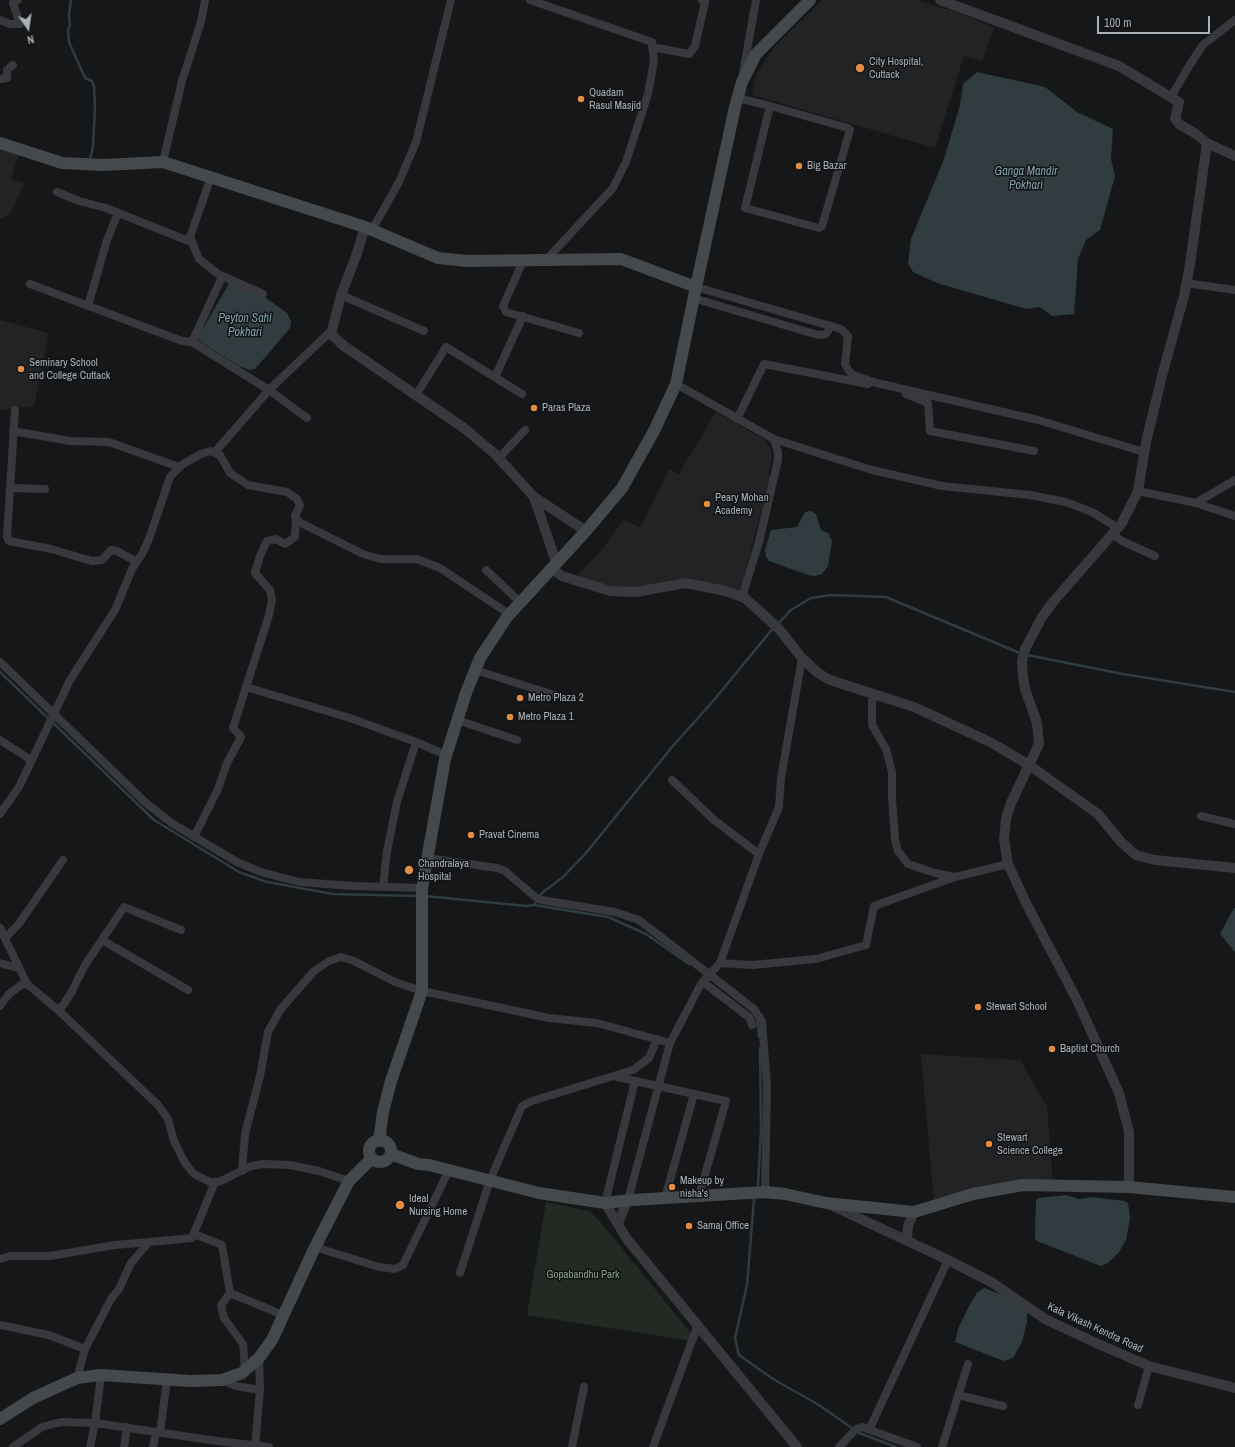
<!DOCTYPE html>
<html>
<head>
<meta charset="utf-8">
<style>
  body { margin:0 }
  #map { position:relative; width:1235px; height:1447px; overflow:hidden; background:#161718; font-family:"Archivo Narrow",sans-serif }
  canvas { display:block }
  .north { position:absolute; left:8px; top:8px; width:40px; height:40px; -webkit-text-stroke:3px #111213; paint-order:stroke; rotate:167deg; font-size:11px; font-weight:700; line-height:16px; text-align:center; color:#a9b0b7 }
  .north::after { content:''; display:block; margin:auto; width:14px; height:18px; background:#a9b0b7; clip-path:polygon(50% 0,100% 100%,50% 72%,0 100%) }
  .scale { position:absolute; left:1097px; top:16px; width:113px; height:18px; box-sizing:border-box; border:2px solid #a9b0b7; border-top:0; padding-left:5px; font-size:12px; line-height:14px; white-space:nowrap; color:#a9b0b7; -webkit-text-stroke:3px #111213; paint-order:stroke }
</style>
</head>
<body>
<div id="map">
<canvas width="1235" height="1447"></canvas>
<div class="north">N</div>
<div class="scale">100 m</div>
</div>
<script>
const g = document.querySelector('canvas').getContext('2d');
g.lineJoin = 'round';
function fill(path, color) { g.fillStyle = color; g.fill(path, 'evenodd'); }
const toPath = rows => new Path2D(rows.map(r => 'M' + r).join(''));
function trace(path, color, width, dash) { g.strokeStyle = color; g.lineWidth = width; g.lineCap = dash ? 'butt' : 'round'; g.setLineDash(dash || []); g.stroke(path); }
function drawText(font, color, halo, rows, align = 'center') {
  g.font = font + ' "Archivo Narrow",sans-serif'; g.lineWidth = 3; g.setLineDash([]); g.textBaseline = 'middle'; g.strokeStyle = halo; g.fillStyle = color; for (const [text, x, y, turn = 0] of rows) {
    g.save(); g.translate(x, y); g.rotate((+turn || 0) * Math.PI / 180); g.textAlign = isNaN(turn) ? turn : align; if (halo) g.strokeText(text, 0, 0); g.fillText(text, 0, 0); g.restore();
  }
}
fill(toPath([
  [822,0,916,0,965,15,994,28,982,61,964,56,935,148,752,95,756,75,774,47],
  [0,147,19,153,11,179,25,183,10,214,0,219],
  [0,320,49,333,34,406,0,410],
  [716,412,765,440,770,448,772,458,768,475,771,476,740,591,722,585,682,578,631,588,599,584,576,577,599,553,624,520,640,527,669,469,679,474],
  [921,1054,1020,1060,1047,1107,1053,1182,934,1204]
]), '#222325');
fill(toPath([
  [546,1202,589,1211,599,1220,698,1342,527,1315]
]), '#232a23');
fill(toPath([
  [977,72,1045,87,1077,112,1113,129,1111,159,1115,176,1100,230,1086,240,1078,259,1074,314,1052,316,1040,307,1026,309,937,283,913,272,908,263,911,239,944,159,960,105,963,84],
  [230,282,262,295,287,313,291,321,290,328,255,369,249,370,239,366,199,341,198,337],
  [811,511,816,514,821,530,828,533,832,541,828,566,822,574,814,576,808,575,769,561,766,557,765,550,771,530,797,527,805,512],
  [1234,908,1235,908,1235,952,1220,934],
  [1066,1195,1079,1199,1092,1197,1124,1201,1128,1203,1130,1218,1126,1240,1119,1252,1108,1263,1101,1266,1098,1265,1037,1241,1035,1238,1036,1200,1039,1198],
  [984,1288,1020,1302,1027,1308,1027,1322,1022,1342,1013,1358,1004,1361,955,1342,958,1329,970,1304,977,1293]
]), '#303c40');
trace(toPath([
  [71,0,69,14,70,26,68,29,69,42,85,78,92,81,94,86,95,106,93,146,90,160],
  [778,624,791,610,811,598,831,595,886,597,1022,654],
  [1027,655,1123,674,1235,692],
  [0,672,154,820,239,872,267,882,333,894,418,896],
  [425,896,526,906,534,905,608,917,646,934,689,964],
  [534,905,542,893,563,877,586,853,672,747,714,700,774,627],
  [757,1020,759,1037],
  [758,1185,761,1130,760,1048],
  [754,1199,747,1285,735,1338,739,1355,773,1379,819,1405,859,1433,896,1447]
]), '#303c40', 2.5);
trace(toPath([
  [530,0,652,42,654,61,648,94,626,162,613,188,546,260],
  [0,20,10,24,20,24,13,3,18,0],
  [652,47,689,54,695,46,705,2,702,0],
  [743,73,756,0],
  [0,79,7,78,7,70,13,65],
  [1171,97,1189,66,1203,45,1235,20],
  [738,98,770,106,848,128,850,130,822,226,819,228,745,208,770,106],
  [163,162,182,81,201,22,205,0],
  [211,177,190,237,199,259,222,277,192,342,269,390,307,418],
  [57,192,79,201,106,208,191,242],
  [372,230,399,182,416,142,451,0],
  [523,261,503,306,506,312,579,333],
  [220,275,263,294],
  [1186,283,1235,290],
  [30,284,182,341,192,342],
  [696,287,841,329,848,336,845,364,848,370,853,375,877,383,1038,420,1144,452],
  [341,295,424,331],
  [693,298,818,335,826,334,831,326],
  [88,306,107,240,118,213],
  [495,377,523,316],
  [676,384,774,439,821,454,872,470,942,486,1030,495,1066,502,1092,512,1118,528],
  [906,394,928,403,930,431,1034,451],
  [416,395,446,347,522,394],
  [15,410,7,537,9,541,51,549,92,561,102,560,111,550,117,551,137,562],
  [737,419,764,364,868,384],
  [13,431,70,441,109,442,179,467],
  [215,452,269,390,332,330],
  [499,458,525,430],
  [10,488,45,489],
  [1138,491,1196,503,1235,516],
  [1196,503,1235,480],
  [1112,534,1122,541,1155,556],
  [486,570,520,602],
  [742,597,759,542,778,460,778,452,774,439],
  [0,662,146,803,173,824,237,862,261,872,299,882,353,886,422,888],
  [475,670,564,698],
  [246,687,350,718,416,742,397,802,387,851,383,887],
  [457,720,517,740],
  [0,740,31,760],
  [416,742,446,755],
  [672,780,714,820,759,854],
  [0,814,19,787,70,680,115,610,132,569,142,554,149,539,170,477,183,464,201,454,211,451,220,455,230,473,248,485,287,492,297,499,300,505,295,516,299,522,363,554,380,559,417,559,440,568,509,614],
  [1201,816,1235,824],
  [194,837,218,789,227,763,241,737,233,728,269,615,272,600,270,590,255,573,260,556,267,541,276,539,285,544,295,537,296,519],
  [427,858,497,868,505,871,534,896,541,900,615,912,639,920,754,1009,762,1021,767,1085,765,1192],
  [955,877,1008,864],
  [0,928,27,984,57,1009,158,1105,168,1119,174,1141,185,1163,194,1174,210,1182,219,1182,251,1166,263,1164,290,1165,319,1171,349,1181],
  [5,938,18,925,63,860],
  [102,940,188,990],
  [0,963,18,968],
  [720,963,759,854,779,807,781,778,802,658],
  [703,982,746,1015,750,1018,752,1025],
  [0,1006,8,995,21,985,27,984],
  [59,1011,71,993,85,965,124,907,181,930],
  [635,1081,726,1101,699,1196],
  [242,1171,245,1134,260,1076,268,1032,280,1010,314,971,329,961,341,957,354,961,395,982,422,991,549,1018,597,1023,670,1043],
  [665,1198,694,1094],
  [628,1200,670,1043,701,984,720,963,752,965,816,959,866,945,874,906,955,877,935,873,908,864,898,851,895,839,892,798,892,772,886,749,872,725,872,694],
  [605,1203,635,1081,614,1076],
  [194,1234,222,1245,230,1293,283,1315],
  [315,1247,379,1267,395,1269,403,1265,449,1170],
  [0,1259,10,1256,50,1256,115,1245,149,1242],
  [460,1273,490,1180,522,1106,532,1101,633,1070,649,1058,657,1039],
  [230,1293,221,1305,224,1318,243,1344,245,1370],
  [0,1325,49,1335,85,1349],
  [101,1375,95,1423,217,1441,269,1447],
  [77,1378,85,1349,111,1299,119,1289,131,1263,149,1242,192,1238,215,1182],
  [222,1380,236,1386,260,1390],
  [958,1395,1003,1406],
  [1138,1405,1149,1366],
  [870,1428,948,1260],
  [160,1433,167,1379],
  [13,1447,42,1427,61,1422,95,1423,90,1447],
  [124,1447,127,1427],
  [153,1447,156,1432],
  [255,1447,260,1390,259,1358],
  [572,1447,584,1387],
  [653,1447,697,1327],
  [839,1447,856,1429,862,1427,917,1447],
  [942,1447,968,1364]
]), '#38393d', 8);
trace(toPath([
  [940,0,1119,66,1179,102,1175,119,1179,124,1196,134,1207,143,1235,156],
  [365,227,356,256,341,295,332,330,333,336,344,346,464,428,495,454,534,497,586,531],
  [534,497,556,562],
  [551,568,562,576,610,591,636,592,685,583,726,591,745,598,779,629,802,658,818,673,830,680,914,707,992,743,1029,765,1098,814,1121,842,1136,855,1155,860,1235,868],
  [1129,1187,1129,1132,1119,1093,1078,1002,1026,903,1008,864,1004,839,1006,819,1011,803,1039,744,1037,723,1025,689,1023,676,1022,661,1025,649,1042,617,1053,602,1122,523,1138,491,1146,442,1163,372,1184,296,1190,264,1207,143],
  [605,1203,627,1239,797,1447],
  [831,1205,948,1260,993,1283,1045,1319,1096,1343,1149,1366,1235,1388],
  [618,1223,628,1200],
  [907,1240,908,1226,914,1212]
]), '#38393d', 10);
trace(toPath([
  [0,143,62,163,103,165,163,162,365,227,438,258,467,261,621,259,696,287],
  '369 1151a11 11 0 1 1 22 0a11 11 0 1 1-22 0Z',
  [379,1141,383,1112,391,1081,422,991,422,888,445,759,466,693,480,658,507,617,586,531,622,488,654,431,676,384,696,287,735,107,742,82,756,54,810,0],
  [391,1154,418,1164,429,1165,539,1193,605,1203,632,1200,765,1192,785,1194,826,1203,914,1212,973,1194,1023,1185,1129,1187,1235,1197],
  [0,1419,33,1398,77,1378,101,1375,191,1381,222,1380,242,1373,259,1358,272,1340,315,1247,349,1181,372,1158]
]), '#46494c', 12);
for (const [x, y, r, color] of [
  [860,68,5,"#e38c43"],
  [581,99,4,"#e38c43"],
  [799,166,4,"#e38c43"],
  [21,369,4,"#e38c43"],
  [534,408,4,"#e38c43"],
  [707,504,4,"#e38c43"],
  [520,698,4,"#e38c43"],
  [510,717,4,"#e38c43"],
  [471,835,4,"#e38c43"],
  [409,870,5,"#e38c43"],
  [978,1007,4,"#e38c43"],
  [1052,1049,4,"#e38c43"],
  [989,1144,4,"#e38c43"],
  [672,1187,4,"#e38c43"],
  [400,1205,5,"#e38c43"],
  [689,1226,4,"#e38c43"]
]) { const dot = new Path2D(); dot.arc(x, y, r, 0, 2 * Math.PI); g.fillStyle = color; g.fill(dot); trace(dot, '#111213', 1.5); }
drawText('11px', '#a9b0b7', '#111213', [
  ["City Hospital,",869,62],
  ["Cuttack",869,75],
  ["Quadam",589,93],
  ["Rasul Masjid",589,106],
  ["Big Bazar",807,166],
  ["Seminary School",29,363],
  ["and College Cuttack",29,376],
  ["Paras Plaza",542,408],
  ["Peary Mohan",715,498],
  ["Academy",715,511],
  ["Metro Plaza 2",528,698],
  ["Metro Plaza 1",518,717],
  ["Pravat Cinema",479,835],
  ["Chandralaya",418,864],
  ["Hospital",418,877],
  ["Stewart School",986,1007],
  ["Baptist Church",1060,1049],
  ["Stewart",997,1138],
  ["Science College",997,1151],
  ["Makeup by",680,1181],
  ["nisha's",680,1194],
  ["Ideal",409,1199],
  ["Nursing Home",409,1212],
  ["Samaj Office",697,1226]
], 'left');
drawText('11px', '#86a082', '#111213', [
  ["Gopabandhu Park",583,1275]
]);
drawText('11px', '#a9b0b7', '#111213', [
  ["Kala Vikash Kendra Road",1095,1328,25]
]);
drawText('italic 12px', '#83a3af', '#111213', [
  ["Ganga Mandir",1026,172],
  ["Pokhari",1026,186],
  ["Peyton Sahi",245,319],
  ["Pokhari",245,333]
]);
</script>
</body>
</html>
